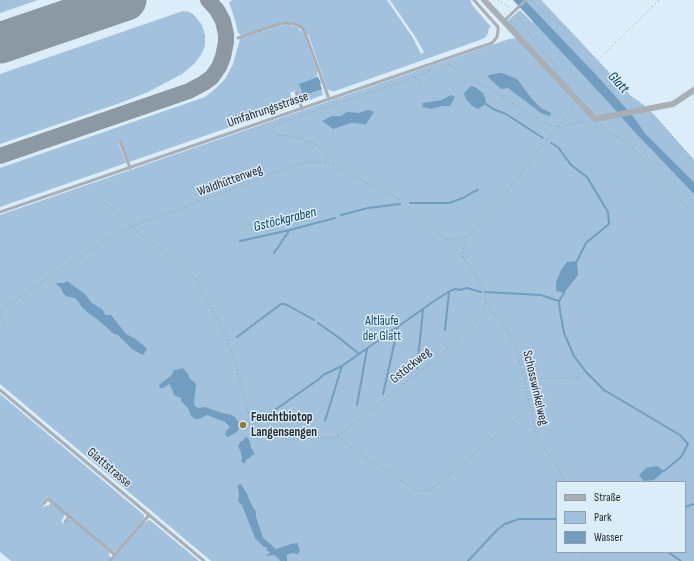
<!DOCTYPE html>
<html>
<head>
<meta charset="utf-8">
<style>
  body { margin:0 }
  #map { position:relative; width:694px; height:561px; overflow:hidden; background:#dcedfa; font-family:"Sofia Sans Condensed",sans-serif }
  canvas { display:block }
  .legend { position:absolute; left:556px; top:481px; width:130px; height:72px; box-sizing:border-box; background:#dcedfa; border:1px solid #939fa9; margin:0; padding:5px 7px; list-style:none; font-size:12px; color:#252b30 }
  .legend li { display:flex; align-items:center; gap:8px; height:20px }
  .legend b { width:20px; border:1px solid #939fa9 }
</style>
</head>
<body>
<div id="map">
<canvas width="694" height="561"></canvas>
<ul class="legend">
<li><b style="height:5px;background:#a8afb5"></b>Straße</li>
<li><b style="height:11px;background:#a1c1dc"></b>Park</li>
<li><b style="height:11px;background:#719dc0"></b>Wasser</li>
</ul>
</div>
<script>
const g = document.querySelector('canvas').getContext('2d');
g.lineJoin = 'round';
function fill(path, color) { g.fillStyle = color; g.fill(path, 'evenodd'); }
const toPath = rows => new Path2D(rows.map(r => 'M' + r).join(''));
function trace(path, color, width, dash) { g.strokeStyle = color; g.lineWidth = width; g.lineCap = dash ? 'butt' : 'round'; g.setLineDash(dash || []); g.stroke(path); }
function drawText(font, color, halo, rows, align = 'center') {
  g.font = font + ' "Sofia Sans Condensed",sans-serif'; g.lineWidth = 3; g.setLineDash([]); g.textBaseline = 'middle'; g.strokeStyle = halo; g.fillStyle = color; for (const [text, x, y, turn = 0] of rows) {
    g.save(); g.translate(x, y); g.rotate((+turn || 0) * Math.PI / 180); g.textAlign = isNaN(turn) ? turn : align; if (halo) g.strokeText(text, 0, 0); g.fillText(text, 0, 0); g.restore();
  }
}
fill(toPath([
  [0,0,38,0,0,13],
  [233,0,387,0,413,38,421,54,424,52,416,38,390,0,470,0,473,6,491,27,489,28,488,33,486,37,480,40,335,91,331,91,327,89,309,36,302,28,292,22,282,22,243,35,240,35,239,33,238,33,235,20,229,2],
  [525,0,541,0,631,96,648,108,694,160,694,182,645,133,633,116],
  [520,10,532,22,538,20,694,186,694,561,211,561,0,384,0,215,509,39,518,38,506,22],
  [557,482,685,482,685,552,557,552],
  [183,11,189,12,193,14,202,25,205,35,205,46,201,55,194,64,182,74,148,92,120,103,0,144,0,74],
  [285,25,289,25,297,27,304,34,317,70,317,77,319,80,320,80,321,83,320,84,323,95,301,103,296,90,290,93,294,105,129,162,120,140,118,141,126,163,0,207,0,168,205,97,215,89,225,79,233,64,240,39,280,26],
  [0,394,144,515,144,518,141,522,117,551,113,552,47,497,41,504,44,507,46,505,48,506,51,503,64,514,64,517,61,521,64,524,68,520,71,520,109,552,109,555,111,558,109,561,11,561,0,552],
  [149,520,151,521,199,561,112,561,144,523]
]), '#a1c1dc');
fill(toPath([
  [513,0,525,0,598,77,633,116,645,133,694,182,694,194,631,128,611,105],
  [502,73,517,79,532,99,541,108,551,113,550,116,541,113,508,88,501,89,487,76,493,74],
  [318,77,321,83,320,84,322,89,305,95,303,94,299,84],
  [471,86,475,87,483,93,485,98,486,104,478,109,471,105,466,99,464,94,465,92],
  [451,95,455,97,450,106,442,106,431,109,422,107,423,103,442,100],
  [368,110,374,112,366,124,351,123,333,129,322,121,332,116,341,116,347,112,359,113],
  [577,261,578,275,564,293,556,291,556,282,561,270,567,262],
  [67,281,85,294,92,303,103,310,105,315,111,315,126,334,134,338,143,345,147,349,143,355,137,352,132,349,118,335,114,334,97,319,87,312,81,306,78,301,75,298,66,296,63,293,61,288,57,285,56,283,64,283],
  [183,368,188,374,190,379,194,382,196,385,194,402,195,406,198,408,205,407,219,412,231,415,235,417,240,424,240,427,237,432,228,437,226,436,225,434,226,431,230,427,225,422,207,415,199,419,195,419,191,416,188,408,181,401,181,398,174,395,172,389,169,384,163,388,160,388,159,386,160,384,171,376,174,370],
  [245,437,248,438,250,442,251,448,255,454,251,456,250,458,247,459,245,463,243,463,242,462,241,460,242,458,241,454,241,452,238,446,241,441,243,441],
  [657,466,664,471,654,480,644,481,639,475,646,468],
  [241,484,247,494,251,504,256,512,256,517,263,538,268,542,276,549,291,544,297,543,300,550,298,554,292,553,287,555,287,561,280,561,279,559,274,555,266,556,270,552,266,550,268,548,264,547,255,538,242,505,238,501,239,496,238,485]
]), '#719dc0');
trace(toPath([
  [486,104,493,109,506,114,543,138],
  [551,143,558,147,571,165,587,177,608,212,609,224,586,243,577,261],
  [410,203,449,203,463,198,473,192,478,190],
  [341,215,368,208,400,204],
  [240,241,290,230,335,218],
  [274,253,289,231],
  [485,292,541,295,559,301],
  [564,293,559,301,560,311,564,333,574,356,586,372,604,390,680,435,688,444,681,457,664,471],
  [318,323,338,337,359,354],
  [445,330,449,292],
  [237,337,281,304,284,304,289,306,314,320],
  [417,368,423,310],
  [383,394,398,327],
  [357,405,367,349],
  [262,419,319,379,323,375,342,366,437,299,450,291,455,289,460,290,467,288,481,292],
  [325,421,342,366],
  [685,507,694,504],
  [668,552,681,561],
  [468,561,497,530,505,524,519,519,557,519]
]), '#719dc0', 2);
trace(toPath([
  [123,1,126,0],
  [0,156,189,91,204,83,212,77,219,67,223,57,226,42,226,34,223,21,217,10,208,0]
]), '#8c98a2', 16);
trace(toPath([
  [0,43,126,0]
]), '#8c98a2', 41);
trace(toPath([
  [498,0,511,8],
  [531,0,547,15,569,31],
  [541,0,631,96,641,103],
  [517,15,536,44,551,60,558,70],
  [598,60,659,0],
  [448,64,545,123,552,126,558,127,565,118,571,109,572,104],
  [414,77,423,74,432,69],
  [654,115,694,161],
  [600,124,610,133,625,141,635,150,694,214],
  [333,163,324,151,317,145,293,136,276,135,273,133,272,129,275,125,280,123,414,77,420,80,420,86],
  [98,197,141,235,181,263,195,278,225,334,237,369,249,414,252,419,264,432,274,438,332,438,338,436],
  [446,239,463,257,476,276,484,291,486,302,494,314,503,324,514,343,517,351,524,378,535,430,539,441,558,468,565,482],
  [463,257,463,248,468,236,507,191,534,156,558,127,587,121],
  [0,310,86,253,112,237,131,227,299,164,309,162,318,162,333,164,342,170,399,199,446,239,457,239,468,236],
  [0,313,4,325],
  [525,378,529,379,579,377],
  [244,424,251,419],
  [338,436,423,369,470,329,482,313,486,303],
  [338,437,356,451,408,485,419,491,427,491,432,489,527,410,529,410],
  [580,552,585,561]
]), '#929ea8', 1, [1, 3]);
trace(toPath([
  [238,38,280,24,286,23,294,24,301,27,305,33,307,38,329,99],
  [296,92,302,109],
  [120,141,130,168],
  [0,212,492,43,497,37,498,30,498,27,474,0],
  [0,390,204,561],
  [43,504,48,499,115,555],
  [65,522,69,517],
  [110,561,149,515]
]), '#a8afb5', 3);
trace(toPath([
  [484,0,595,119,673,104,694,90]
]), '#a8afb5', 6);
trace(toPath([
  [506,19,526,0]
]), '#a8afb5', 3);
for (const [x, y, r, color] of [
  [243,425,4,"#967e26"]
]) { const dot = new Path2D(); dot.arc(x, y, r, 0, 2 * Math.PI); g.fillStyle = color; g.fill(dot); trace(dot, '#dcedfa', 1.5); }
drawText('13px', '#252b30', '#dcedfa', [
  ["Umfahrungsstrasse",268,110,-19],
  ["Waldhüttenweg",230,181,-20],
  ["Gstöckweg",411,366,-39],
  ["Schosswinkelweg",535,388,77],
  ["Glattstrasse",109,468,40]
]);
drawText('13px', '#14496c', '#dcedfa', [
  ["Altläufe",382,322],
  ["der Glatt",382,337]
]);
drawText('bold 13px', '#252b30', '#dcedfa', [
  ["Feuchtbiotop",251,418],
  ["Langensengen",251,433]
], 'left');
drawText('italic 14px', '#00395c', '#dcedfa', [
  ["Glatt",618,83,47],
  ["Gstöckgraben",285,220,-14]
]);
</script>
</body>
</html>
